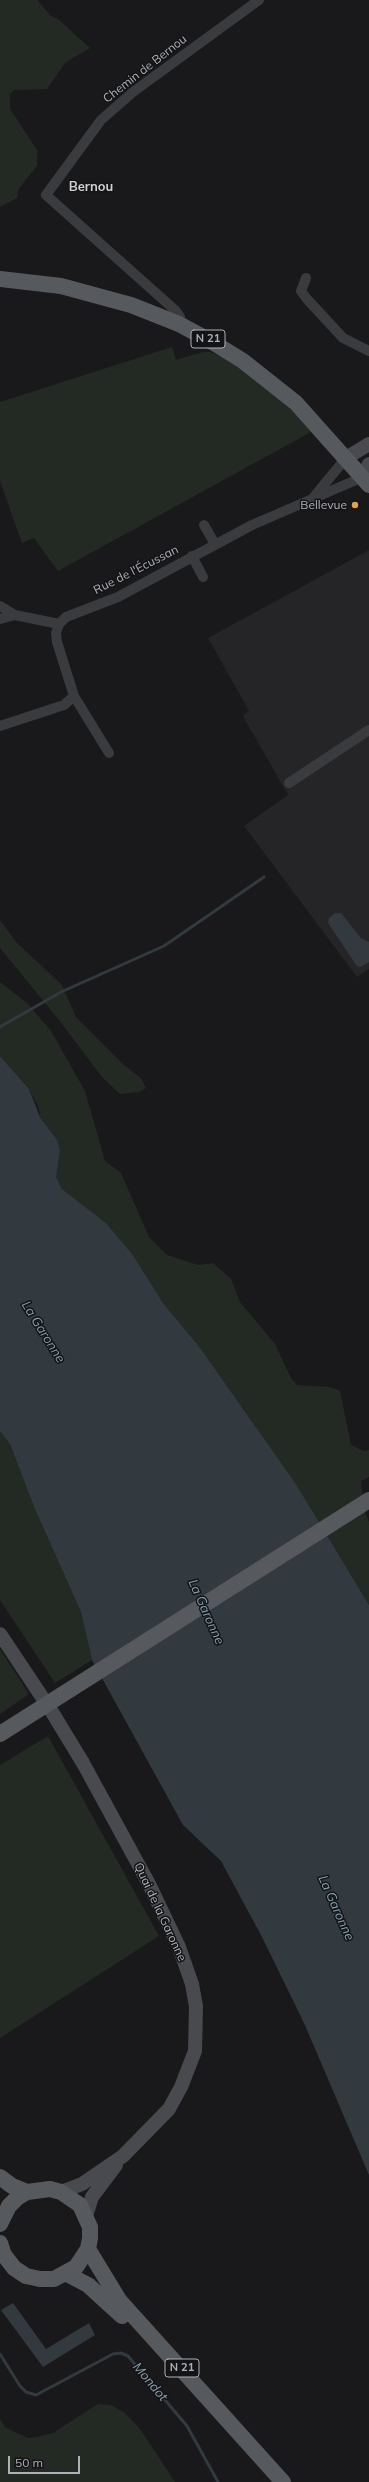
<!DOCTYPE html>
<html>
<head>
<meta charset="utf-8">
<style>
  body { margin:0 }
  #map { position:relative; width:369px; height:2482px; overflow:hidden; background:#19191b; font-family:Mulish,sans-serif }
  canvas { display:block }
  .scale { position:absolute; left:8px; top:2456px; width:72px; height:18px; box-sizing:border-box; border:2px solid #acb1b9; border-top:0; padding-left:5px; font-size:12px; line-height:14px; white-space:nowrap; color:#acb1b9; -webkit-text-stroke:3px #141416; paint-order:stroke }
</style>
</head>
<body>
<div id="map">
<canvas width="369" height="2482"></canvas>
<div class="scale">50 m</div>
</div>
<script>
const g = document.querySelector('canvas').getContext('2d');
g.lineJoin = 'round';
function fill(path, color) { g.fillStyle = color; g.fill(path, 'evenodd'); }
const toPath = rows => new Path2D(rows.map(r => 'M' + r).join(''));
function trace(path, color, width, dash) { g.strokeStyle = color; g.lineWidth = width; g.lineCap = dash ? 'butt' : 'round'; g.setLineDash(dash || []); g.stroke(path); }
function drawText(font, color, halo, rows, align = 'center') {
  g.font = font + ' Mulish,sans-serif'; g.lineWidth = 3; g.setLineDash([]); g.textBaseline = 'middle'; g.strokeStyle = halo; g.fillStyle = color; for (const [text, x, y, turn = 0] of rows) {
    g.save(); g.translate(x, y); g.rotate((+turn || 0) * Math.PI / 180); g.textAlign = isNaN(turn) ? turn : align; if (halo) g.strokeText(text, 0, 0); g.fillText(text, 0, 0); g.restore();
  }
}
fill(toPath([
  [369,550,369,969,357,977,244,826,288,795,243,716,249,711,208,638]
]), '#252527');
fill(toPath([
  [0,0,37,0,51,16,58,19,90,48,65,63,47,89,14,90,10,94,10,109,37,150,37,166,19,188,17,198,0,207],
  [172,347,176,360,203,352,211,352,238,365,291,409,311,432,58,571,34,538,22,543,0,481,0,402],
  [0,920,16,942,62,985,76,1017,124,1065,141,1078,146,1088,139,1092,120,1094,102,1077,59,1020,0,948],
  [0,982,27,1003,51,1031,85,1091,105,1161,121,1173,149,1237,167,1255,198,1265,213,1263,231,1279,240,1302,275,1344,291,1378,297,1385,330,1387,340,1391,351,1445,364,1451,369,1450,369,1477,361,1481,364,1509,369,1522,369,1605,296,1484,198,1345,163,1303,133,1255,106,1223,62,1189,56,1177,57,1140,40,1117,39,1108,29,1089,0,1056],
  [0,1431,10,1444,34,1507,81,1612,92,1660,55,1683,0,1600],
  [0,1649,29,1694,0,1714],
  [48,1736,159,1936,0,2038,0,1765],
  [98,2404,111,2405,125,2413,140,2429,175,2482,0,2482,0,2419,6,2428,28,2438,37,2437,53,2433]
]), '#232a23');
fill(toPath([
  [335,913,341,913,361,938,369,942,369,962,361,967,357,966,328,923,329,918],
  [0,1056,29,1089,40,1117,57,1140,60,1150,56,1177,62,1189,106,1223,133,1255,163,1303,198,1345,296,1484,369,1605,369,2175,304,2023,262,1937,221,1861,183,1825,92,1660,81,1612,34,1507,10,1444,0,1431],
  [13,2303,46,2349,89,2323,95,2335,43,2367,1,2310]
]), '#323a3f');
trace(toPath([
  [0,1027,61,992,164,946,264,877],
  [0,2354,20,2386,26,2392,36,2395,113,2354,121,2353,128,2356,187,2426,218,2482]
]), '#323a3f', 3);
trace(toPath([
  [306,278,301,291,307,299,343,338,369,351],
  [179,324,180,317,176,311,46,195,101,120,133,92,259,0],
  [313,498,346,458],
  [204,525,215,544],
  [192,556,203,577],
  [0,606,15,615,59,624],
  [0,619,15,615],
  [0,726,64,705,74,696],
  [109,753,74,696,57,642,56,633,59,624,66,617,118,597,252,525,363,477],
  [289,783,369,730]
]), '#3a3b3f', 10);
trace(toPath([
  [346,458,369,444],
  [363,477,369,464],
  [0,1634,52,1712,83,1763,149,1884,179,1947,192,1984,196,2006,195,2051,181,2087,169,2109,123,2156,82,2184,61,2192],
  [86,2216,92,2197,116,2165]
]), '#484a4f', 14);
trace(toPath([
  [0,279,61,286,131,305,179,324,214,343,243,361,296,403,369,485],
  [0,1734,369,1500],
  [0,2177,12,2186,27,2192],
  [0,2224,9,2206,17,2198,27,2192,50,2189,61,2192,80,2205,90,2227,90,2238,88,2249,76,2267,54,2279,40,2279,26,2276,14,2268,4,2255,0,2243],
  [88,2249,119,2300,283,2482],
  [67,2274,88,2285,122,2316]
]), '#56595e', 16);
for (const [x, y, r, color] of [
  [355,505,4,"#e0a24b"]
]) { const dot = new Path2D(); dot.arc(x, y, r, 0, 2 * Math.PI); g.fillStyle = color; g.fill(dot); trace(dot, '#141416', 1.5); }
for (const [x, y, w] of [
  [208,339,34],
  [182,2368,34]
]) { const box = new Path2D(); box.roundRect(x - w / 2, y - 9, w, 18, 3); g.fillStyle = '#141416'; g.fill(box); trace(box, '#acb1b9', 1); }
drawText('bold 11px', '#acb1b9', null, [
  ["N 21",208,339],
  ["N 21",182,2368]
]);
drawText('12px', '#acb1b9', '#141416', [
  ["Chemin de Bernou",145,69,-38],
  ["Rue de l'Écussan",136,570,-27],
  ["Quai de la Garonne",160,1912,65]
]);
drawText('12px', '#acb1b9', '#141416', [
  ["Bellevue",347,505]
], 'right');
drawText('bold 13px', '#cdd0d5', '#141416', [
  ["Bernou",91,187]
]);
drawText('italic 13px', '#87a0b0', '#141416', [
  ["La Garonne",43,1332,58],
  ["La Garonne",206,1612,66],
  ["La Garonne",336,1908,66],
  ["Mondot",150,2382,50]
]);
</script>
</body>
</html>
